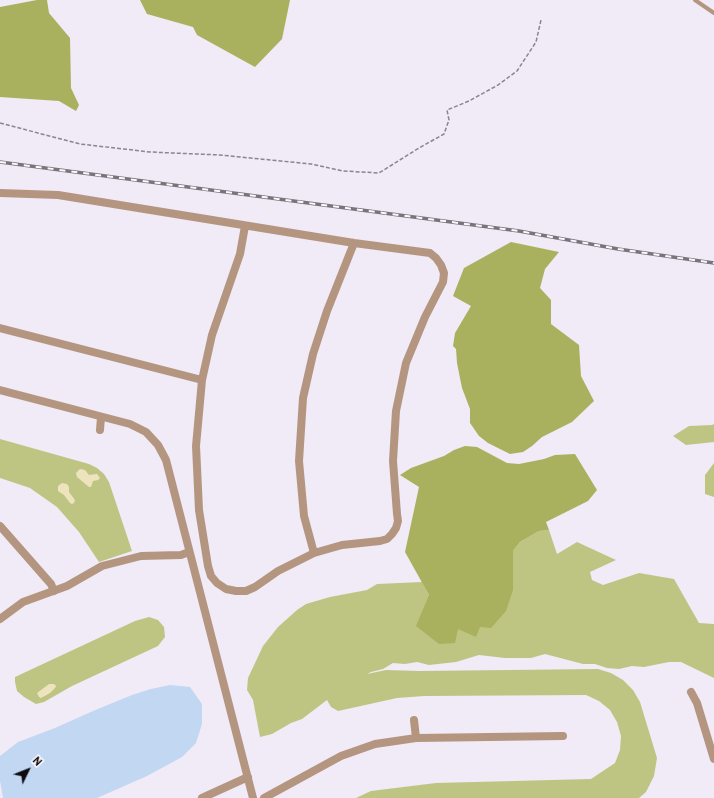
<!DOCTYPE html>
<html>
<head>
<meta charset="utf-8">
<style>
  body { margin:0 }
  #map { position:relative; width:714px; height:798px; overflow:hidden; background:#f1eaf7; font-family:Overpass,sans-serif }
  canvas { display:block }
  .north { position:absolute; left:8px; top:750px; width:40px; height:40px; -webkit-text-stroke:3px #fcf9fe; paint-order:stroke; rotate:47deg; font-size:11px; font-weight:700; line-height:16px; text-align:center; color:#0e0c10 }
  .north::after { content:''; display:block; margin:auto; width:14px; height:18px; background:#0e0c10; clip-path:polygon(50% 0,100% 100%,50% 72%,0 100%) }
</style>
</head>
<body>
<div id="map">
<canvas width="714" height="798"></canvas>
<div class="north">N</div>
</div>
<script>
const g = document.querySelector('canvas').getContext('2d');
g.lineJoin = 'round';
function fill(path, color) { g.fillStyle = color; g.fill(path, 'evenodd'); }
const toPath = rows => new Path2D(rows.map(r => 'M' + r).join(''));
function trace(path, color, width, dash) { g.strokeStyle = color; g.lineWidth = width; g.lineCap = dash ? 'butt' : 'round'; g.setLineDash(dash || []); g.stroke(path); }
fill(toPath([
  [714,424,714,442,686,445,673,436,689,426,712,425],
  [0,439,89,464,97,468,104,474,109,482,132,551,99,562,79,532,57,507,30,488,0,478],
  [714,463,714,497,705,494,705,475],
  [549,530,557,554,577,542,616,560,590,572,592,580,603,585,639,573,674,579,699,623,714,624,714,678,681,662,669,662,644,667,632,666,619,669,607,668,595,664,583,664,545,654,531,658,505,658,479,655,456,662,429,665,417,662,405,664,393,663,383,669,371,672,367,674,386,670,420,671,598,669,611,673,623,680,633,690,640,702,657,758,654,776,646,792,639,798,356,798,371,791,436,783,591,779,615,763,620,750,621,736,617,722,610,710,599,701,586,695,424,696,397,698,338,711,331,707,327,700,302,719,291,723,272,734,260,737,253,700,247,690,248,678,263,646,278,627,297,610,306,604,330,597,367,590,377,584,422,582,429,595,457,629,480,627,513,577,513,551,520,542,539,531],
  [149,617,158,620,164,627,165,637,158,646,72,686,44,702,36,704,24,697,17,691,15,682,15,677,135,621]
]), '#bec583');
fill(toPath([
  [37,0,47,0,49,13,70,38,71,88,79,105,76,111,59,101,0,97,0,7],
  [140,0,290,0,282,39,255,67,197,35,193,27,147,14],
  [511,242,559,252,545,269,540,288,551,300,551,324,579,345,581,376,594,401,572,422,542,437,532,446,523,452,510,454,488,443,479,436,470,423,470,409,462,388,457,363,456,349,453,346,455,333,471,306,453,296,464,268],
  [465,446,477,447,507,463,519,464,544,459,555,455,575,454,597,490,588,501,546,522,549,530,539,531,520,542,513,551,513,590,506,611,491,628,480,627,476,637,458,629,455,643,439,644,416,626,429,595,405,552,419,487,400,475,411,468,444,456,454,450]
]), '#a9b15e');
fill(toPath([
  [80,469,85,470,89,475,97,474,100,478,98,480,93,481,91,487,89,487,77,477,76,473],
  [62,483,67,484,69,487,69,492,75,500,74,503,72,504,70,503,64,495,58,491,58,486],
  [49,684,54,684,56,686,55,688,50,693,41,698,39,697,37,693]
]), '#ede4be');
fill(toPath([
  [170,685,190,687,202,704,202,724,196,743,182,757,147,776,97,798,3,798,0,781,0,756,18,742,55,728,93,711,132,695,151,689]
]), '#c2d7f2');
trace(toPath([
  [0,123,80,144,150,152,220,155,311,164,343,171,379,173,419,148,444,134,449,120,447,110,469,101,498,85,517,71,536,42,541,20]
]), '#8a858e', 1.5, [4, 2]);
trace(toPath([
  [695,0,714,13]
]), '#b49680', 4);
trace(toPath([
  [0,193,58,195,354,243,430,253,436,258,441,265,444,273,443,282,425,317,406,363,396,411,393,461,397,514,398,521,396,528,392,534,387,539,380,541,342,545,314,553,278,571,255,587,246,591,236,591,226,589,217,583,211,576,208,566,199,510,196,446,202,380,212,335,240,254,245,226],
  [0,328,202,380],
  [0,390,130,424,146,432,158,445,166,460,253,798],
  [100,430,101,417],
  [0,526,51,584,54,591],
  [314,553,304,516,299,461,303,398,313,354,327,311,354,243],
  [0,619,23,602,67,586,102,566,141,556,181,555,189,552],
  [691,692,697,703,714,759],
  [414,720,416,738],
  [202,798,248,777],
  [264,798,341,756,375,744,416,738,563,736]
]), '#b49680', 8);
const rail = toPath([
  [0,162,519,231,618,249,714,263]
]);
trace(rail, '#78747c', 3.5);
trace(rail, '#fcf9fe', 2, [6]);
</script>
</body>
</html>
